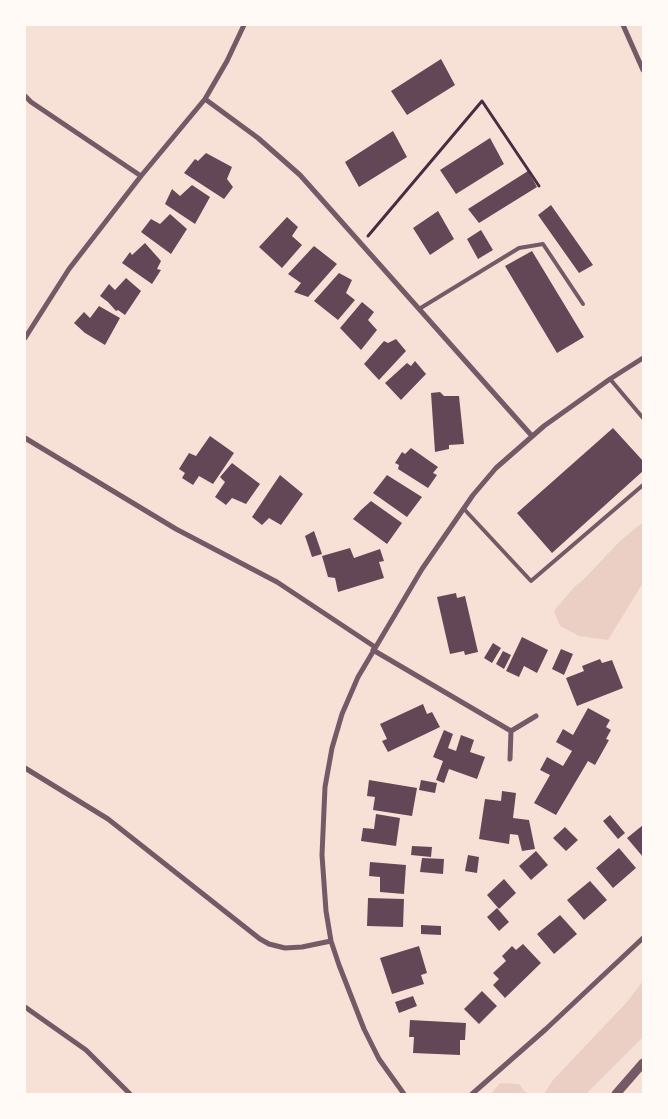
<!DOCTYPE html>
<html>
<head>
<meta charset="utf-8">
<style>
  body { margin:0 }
  #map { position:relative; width:668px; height:1119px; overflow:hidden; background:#f7e1d7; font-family:"Exo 2",sans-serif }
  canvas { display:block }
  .frame { position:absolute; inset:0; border:26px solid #fffaf5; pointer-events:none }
</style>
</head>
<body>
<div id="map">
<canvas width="668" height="1119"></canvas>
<div class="frame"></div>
</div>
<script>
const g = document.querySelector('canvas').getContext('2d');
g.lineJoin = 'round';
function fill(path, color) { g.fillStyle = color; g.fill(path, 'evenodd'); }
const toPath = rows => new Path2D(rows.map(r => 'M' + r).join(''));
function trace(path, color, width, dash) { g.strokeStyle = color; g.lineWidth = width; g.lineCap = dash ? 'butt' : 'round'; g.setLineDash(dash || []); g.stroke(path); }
fill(toPath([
  [643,522,643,583,608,640,579,636,560,626,554,611,574,587,583,580,620,541],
  [643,981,643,1037,586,1094,544,1094,553,1080,627,1002],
  [500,1083,519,1084,527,1094,491,1094]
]), '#ebcfc5');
fill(toPath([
  [441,59,455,85,407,115,391,91],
  [393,131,407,157,359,187,345,162],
  [490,138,504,164,456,194,440,170],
  [206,153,232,167,227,179,233,187,224,199,184,173,195,159,198,161],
  [528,171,537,187,479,223,468,209],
  [192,185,210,197,195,224,165,204,172,189,180,196],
  [551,205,593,265,579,273,538,215],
  [438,211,454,239,430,255,413,228],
  [170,214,187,229,171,254,141,232,151,219,160,224],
  [287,217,298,227,292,236,302,245,282,268,259,247],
  [481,230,493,250,478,259,467,239],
  [145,243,161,261,157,269,161,270,152,284,122,263,130,252,132,255],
  [314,246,337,264,308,297,294,292,301,283,288,274],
  [532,251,584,337,557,353,505,266],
  [339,273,352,280,346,293,355,300,338,320,314,301],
  [126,278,141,291,125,315,118,310,116,311,108,302,100,296,109,284,115,290],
  [362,302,374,312,368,320,377,330,361,350,340,328],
  [99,306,120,318,105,345,85,333,74,323,84,312,90,318],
  [396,339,406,351,379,380,364,364,384,341,388,343],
  [415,361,426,374,401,400,385,383,407,363,411,366],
  [440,392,444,396,459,396,464,444,449,445,449,449,435,452,431,393],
  [613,428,643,461,643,471,552,553,517,513],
  [210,436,234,453,213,484,199,476,193,485,182,478,185,473,179,469,189,453,196,456],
  [411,448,438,467,433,473,437,475,428,488,398,469,399,465,395,463,402,452,405,454],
  [232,463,260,484,246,504,232,498,226,505,215,497,225,482,220,477],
  [280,475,303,494,281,525,269,518,262,525,252,517],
  [387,475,422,497,407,517,373,493],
  [371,501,402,523,387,544,353,519,361,510],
  [314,531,322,554,312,557,305,536],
  [350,548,354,558,380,549,384,561,379,562,384,578,338,592,335,578,328,577,322,556],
  [456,593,457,598,465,596,478,652,465,655,464,651,450,654,437,597],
  [522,637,548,650,537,673,524,666,519,677,506,671],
  [493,643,501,648,492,663,484,658],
  [561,649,573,654,564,675,552,669],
  [503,651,511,655,504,669,496,664],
  [600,659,602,663,612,660,623,688,577,706,566,678,584,671,582,666],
  [423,704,427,714,432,712,440,727,388,752,382,741,387,739,380,724],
  [588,708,610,720,606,727,611,730,606,739,609,740,595,765,588,761,556,815,534,803,550,775,540,770,547,757,563,766,572,751,556,742,563,729,573,735],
  [444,730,453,734,448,748,456,751,461,735,474,740,470,752,485,757,477,779,449,769,444,783,436,780,443,761,433,757],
  [369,780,417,788,412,816,373,810,375,797,367,796],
  [421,780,437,783,435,793,419,790],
  [502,791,516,793,513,818,529,820,535,849,522,851,518,835,510,834,509,844,479,839,485,799,501,801],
  [376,814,400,818,396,846,361,841,363,828,374,829],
  [610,815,625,833,618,839,603,821],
  [643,825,643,857,627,838],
  [565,827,578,840,566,851,553,838],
  [412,846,432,847,431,857,411,855],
  [619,848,636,868,613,888,596,868],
  [536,851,548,865,531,880,519,866],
  [468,855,479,857,477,873,465,871],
  [422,858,444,859,443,874,420,872],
  [370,862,406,865,404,894,380,892,380,877,369,876],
  [504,879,516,893,499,909,487,895],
  [590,881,607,900,584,920,567,900],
  [368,898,404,899,403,927,367,926],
  [497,908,509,922,499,931,487,917],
  [560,915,577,934,554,954,537,934],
  [421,925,441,926,441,935,421,934],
  [523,944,541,963,505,998,493,985,499,979,493,973,506,961,502,956,512,946,516,950],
  [419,946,427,973,421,975,424,984,392,994,380,958],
  [482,991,497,1006,479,1024,464,1009],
  [413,996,417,1006,399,1013,395,1002],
  [410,1020,466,1023,465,1040,460,1040,460,1055,413,1053,414,1037,409,1037]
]), '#644757');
trace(toPath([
  [368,236,482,101,539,186]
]), '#4a2c40', 3);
trace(toPath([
  [419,309,519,248,543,244,583,304],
  [610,379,643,418],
  [464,509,531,581,643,485]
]), '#755966', 4);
trace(toPath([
  [623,25,643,70],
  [25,96,31,102,141,176],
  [205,99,258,138,300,175,532,436],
  [25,338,69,269,141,176,205,99,227,61,244,25],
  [25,438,176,529,277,582,375,647],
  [373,650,511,731],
  [510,759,511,731,536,716],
  [25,768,108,819,260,939,269,944,285,948,302,947,331,941],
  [25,1007,86,1050,130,1094],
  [404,1094,379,1059,364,1029,339,965,331,941,326,911,322,855,325,787,332,748,342,714,358,677,422,569,473,495,496,468,544,426,610,379,643,358],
  [472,1094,546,1029,643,938]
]), '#755966', 5);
trace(toPath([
  [616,1094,643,1063]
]), '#755966', 9);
</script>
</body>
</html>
